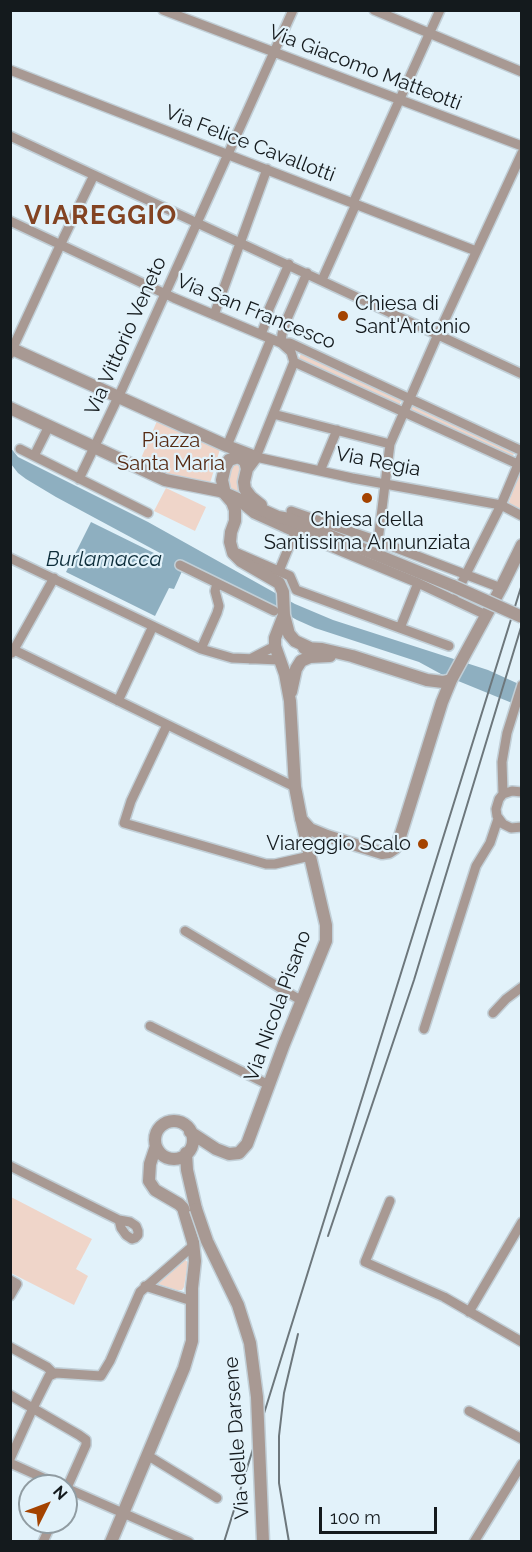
<!DOCTYPE html>
<html>
<head>
<meta charset="utf-8">
<style>
  body { margin:0 }
  #map { position:relative; width:532px; height:1552px; overflow:hidden; background:#e2f2fa; font-family:Raleway,sans-serif }
  canvas { display:block }
  .frame { position:absolute; inset:0; border:12px solid #141a1d; pointer-events:none }
  .north { position:absolute; left:18px; top:1474px; width:60px; height:60px; box-sizing:border-box; background:#e2f2fa; border:2px solid #909ca2; border-radius:50%; rotate:48deg; font-size:16px; font-weight:700; line-height:24px; text-align:center; color:#141a1d }
  .north::after { content:''; display:block; margin:auto; width:21px; height:27px; background:#a44300; clip-path:polygon(50% 0,100% 100%,50% 72%,0 100%) }
  .scale { position:absolute; left:319px; top:1507px; width:118px; height:27px; box-sizing:border-box; border:3px solid #141a1d; border-top:0; padding-left:8px; font-size:18px; line-height:21px; white-space:nowrap; color:#141a1d; -webkit-text-stroke:4px #e2f2fa; paint-order:stroke }
</style>
</head>
<body>
<div id="map">
<canvas width="532" height="1552"></canvas>
<div class="frame"></div>
<div class="north">N</div>
<div class="scale">100 m</div>
</div>
<script>
const g = document.querySelector('canvas').getContext('2d');
g.lineJoin = 'round';
function fill(path, color) { g.fillStyle = color; g.fill(path, 'evenodd'); }
const toPath = rows => new Path2D(rows.map(r => 'M' + r).join(''));
function trace(path, color, width, dash) { g.strokeStyle = color; g.lineWidth = width; g.lineCap = dash ? 'butt' : 'round'; g.setLineDash(dash || []); g.stroke(path); }
function drawText(font, color, halo, rows, align = 'center') {
  g.font = font + ' Raleway,sans-serif'; g.lineWidth = 4.5; g.setLineDash([]); g.textBaseline = 'middle'; g.strokeStyle = halo; g.fillStyle = color; for (const [text, x, y, turn = 0] of rows) {
    g.save(); g.translate(x, y); g.rotate((+turn || 0) * Math.PI / 180); g.textAlign = isNaN(turn) ? turn : align; if (halo) g.strokeText(text, 0, 0); g.fillText(text, 0, 0); g.restore();
  }
}
fill(toPath([
  [301,354,402,399,399,406,298,360],
  [412,404,515,451,512,458,409,411],
  [157,421,220,449,211,480,210,482,165,475,139,463],
  [233,462,242,465,244,496,235,492,228,484,227,475],
  [520,469,522,470,521,511,508,505],
  [166,488,206,507,195,531,154,511],
  [11,1197,92,1239,76,1269,88,1276,74,1305,11,1273],
  [185,1260,188,1262,184,1287,182,1290,177,1290,158,1284]
]), '#efd5c9');
fill(toPath([
  [10,447,18,457,148,522,295,604,333,620,488,670,521,685,521,708,517,705,441,674,419,662,315,628,297,620,257,598,217,579,183,569,174,589,169,588,155,616,66,572,91,522,158,555,160,553,56,497,26,479,18,473,11,464]
]), '#8eafc0');
const minor = toPath([
  [163,10,522,146],
  [374,10,522,72],
  [10,70,476,251],
  [10,136,522,374],
  [353,203,440,10],
  [10,221,174,298,281,343,290,343,522,451],
  [307,273,287,319,282,334,281,343,291,352,294,362,256,457,352,478,501,505,522,516],
  [322,280,356,204],
  [214,315,267,169],
  [261,334,268,317,269,309,289,264],
  [10,354,64,237,94,175],
  [294,362,522,466],
  [273,414,390,444],
  [227,446,271,339],
  [20,449,148,513],
  [34,456,49,426],
  [320,471,337,430],
  [79,479,123,387,293,10],
  [242,504,254,514,285,528,418,583,486,615],
  [291,511,378,541,501,588],
  [378,541,390,444,435,341,522,153],
  [237,553,290,576,296,590,449,646],
  [10,558,201,649,232,658,280,660],
  [180,565,274,611],
  [279,571,295,532],
  [457,592,501,505,522,455],
  [400,628,418,583],
  [10,648,295,787],
  [201,649,217,613,219,606,215,591,217,583],
  [12,653,54,578],
  [250,659,275,646],
  [118,701,153,626],
  [167,725,131,801,124,823,266,864,275,864,310,856],
  [522,792,512,791,503,794,499,799,496,809,497,816,503,824,511,828,522,827],
  [503,794,502,762,507,733,522,685],
  [185,931,302,1001],
  [493,1013,506,999,522,987],
  [150,1026,269,1085],
  [424,1029,476,866,490,843,498,819],
  [10,1166,119,1220,130,1222,136,1226,138,1231,138,1235,135,1238,132,1239,126,1235,121,1228,119,1220],
  [390,1201,365,1262,444,1297,522,1342],
  [10,1280,17,1284,10,1296],
  [145,1286,192,1301],
  [469,1312,522,1222],
  [10,1347,47,1367,54,1374],
  [10,1395,79,1435,86,1440,86,1445,66,1490],
  [469,1411,522,1439],
  [147,1455,217,1498],
  [10,1459,33,1408,49,1376,56,1373,101,1376,110,1361,140,1292,194,1245],
  [10,1463,61,1486],
  [66,1488,189,1542],
  [43,1542,52,1522],
  [474,1542,522,1464]
]);
const tertiary = toPath([
  [10,348,227,446,256,457,247,469],
  [10,408,165,480,220,491,278,517,289,519,453,586],
  [261,505,251,497,245,489,244,482,247,469,245,461,238,457,229,460,225,467,222,480,225,494,232,502,235,510,235,521,231,532,230,542,233,553,241,561,279,583,283,592,284,615,289,634,295,641,310,648],
  [304,648,322,649,352,656,427,680,443,682,451,680],
  [291,692,296,669,301,661,310,657,330,656],
  [301,819,310,829,327,836,382,853,389,852,395,848,399,840,442,702,451,680,501,588,522,545],
  '155 1140a19 19 0 1 1 38 0a19 19 0 1 1-38 0Z',
  [190,1132,216,1149,229,1154,239,1153,247,1144,284,1044,326,941,326,925,301,818,295,787,290,701,285,674,275,646,275,638,284,615],
  [186,1153,187,1170,196,1209],
  [111,1542,184,1368,192,1341,192,1288,195,1261,193,1242,183,1208,179,1204,155,1190,149,1181,150,1164,156,1146]
]);
trace(minor, '#c1cfd7', 12);
trace(tertiary, '#c1cfd7', 15);
trace(minor, '#a89993', 9);
trace(tertiary, '#a89993', 12);
trace(toPath([
  [328,1236,414,980,522,624],
  [224,1542,522,584],
  [289,1542,279,1483,279,1436,284,1393,298,1334]
]), '#6d777c', 2);
const tertiaryBridge = toPath([
  [453,586,522,617],
  [196,1209,207,1241,238,1305,250,1343,257,1397,263,1542]
]);
trace(tertiaryBridge, '#c1cfd7', 15, []);
trace(tertiaryBridge, '#a89993', 12);
for (const [x, y, r, color] of [
  [343,316,6,"#a44300"],
  [367,498,6,"#a44300"],
  [423,844,6,"#a44300"]
]) { const dot = new Path2D(); dot.arc(x, y, r, 0, 2 * Math.PI); g.fillStyle = color; g.fill(dot); trace(dot, '#e2f2fa', 2); }
drawText('20px', '#141a1d', '#e2f2fa', [
  ["Via Giacomo Matteotti",365,68,21],
  ["Via Felice Cavallotti",250,144,21],
  ["Via San Francesco",256,312,22],
  ["Via Vittorio Veneto",126,336,-66],
  ["Via Regia",378,462,11],
  ["Via Nicola Pisano",278,1006,-70],
  ["Via delle Darsene",237,1438,-94]
]);
drawText('20px', '#141a1d', '#e2f2fa', [
  ["Chiesa di",355,304],
  ["Sant'Antonio",355,327],
  ["Chiesa della",367,520,"center"],
  ["Santissima Annunziata",367,543,"center"],
  ["Viareggio Scalo",411,844,"right"]
], 'left');
drawText('20px', '#562a13', '#e2f2fa', [
  ["Piazza",171,441],
  ["Santa Maria",171,464]
]);
drawText('italic 21px', '#0d2d3a', '#e2f2fa', [
  ["Burlamacca",104,560]
]);
g.letterSpacing = '1.5px';
drawText('bold 26px', '#834322', '#e2f2fa', [
  ["VIAREGGIO",101,216]
]);
g.letterSpacing = '0px';
</script>
</body>
</html>
